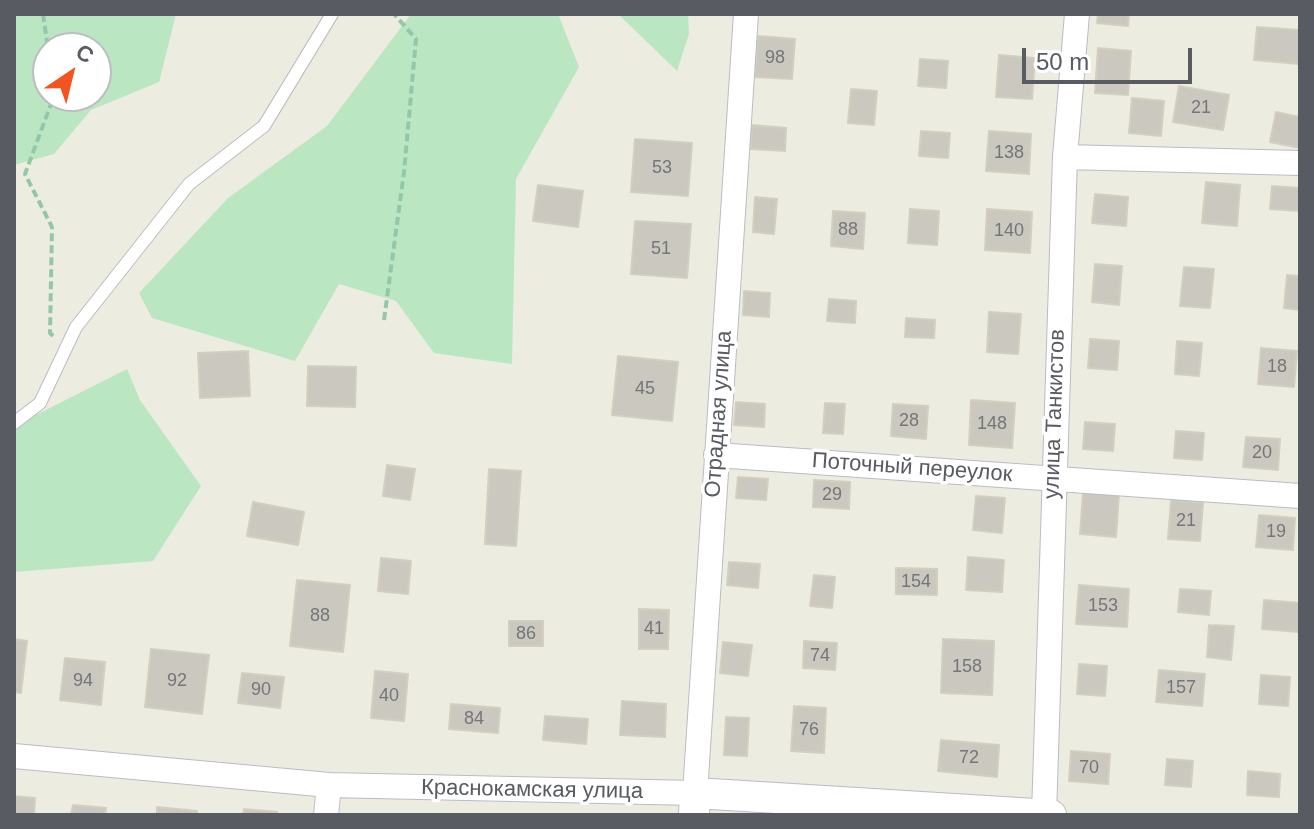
<!DOCTYPE html>
<html>
<head>
<meta charset="utf-8">
<style>
  body { margin:0 }
  #map { position:relative; width:1314px; height:829px; overflow:hidden; background:#edece0; font-family:Helvetica,sans-serif }
  canvas { display:block }
  .frame { position:absolute; inset:0; border:16px solid #595b62; pointer-events:none }
  .north { position:absolute; left:32px; top:32px; width:80px; height:80px; box-sizing:border-box; background:#fff; border:2px solid #bdbdc0; border-radius:50%; rotate:35deg; font-size:22px; font-weight:700; line-height:32px; text-align:center; color:#595b62 }
  .north::after { content:''; display:block; margin:auto; width:28px; height:36px; background:#f4531f; clip-path:polygon(50% 0,100% 100%,50% 72%,0 100%) }
  .scale { position:absolute; left:1022px; top:48px; width:170px; height:36px; box-sizing:border-box; border:4px solid #595b62; border-top:0; padding-left:10px; font-size:24px; line-height:28px; white-space:nowrap; color:#595b62; -webkit-text-stroke:6px #fff; paint-order:stroke }
</style>
</head>
<body>
<div id="map">
<canvas width="1314" height="829"></canvas>
<div class="frame"></div>
<div class="north">С</div>
<div class="scale">50 m</div>
</div>
<script>
const g = document.querySelector('canvas').getContext('2d');
g.lineJoin = 'round';
function fill(path, color) { g.fillStyle = color; g.fill(path, 'evenodd'); }
const toPath = rows => new Path2D(rows.map(r => 'M' + r).join(''));
function trace(path, color, width, dash) { g.strokeStyle = color; g.lineWidth = width; g.lineCap = dash ? 'butt' : 'round'; g.setLineDash(dash || []); g.stroke(path); }
function drawText(font, color, halo, rows, align = 'center') {
  g.font = font + ' Helvetica,sans-serif'; g.lineWidth = 7; g.setLineDash([]); g.textBaseline = 'middle'; g.strokeStyle = halo; g.fillStyle = color; for (const [text, x, y, turn = 0] of rows) {
    g.save(); g.translate(x, y); g.rotate((+turn || 0) * Math.PI / 180); g.textAlign = isNaN(turn) ? turn : align; if (halo) g.strokeText(text, 0, 0); g.fillText(text, 0, 0); g.restore();
  }
}
fill(toPath([
  [14,14,176,14,159,82,91,110,54,154,14,165],
  [48,48,96,48,96,96,48,96],
  [411,14,558,14,579,67,516,179,512,364,434,353,396,301,339,284,295,361,152,318,139,293,228,198,327,126],
  [618,14,688,14,689,34,677,71],
  [127,369,140,400,201,486,153,561,14,572,14,430,20,423]
]), '#bae7c1');
const building = toPath([
  [1098,14,1129,14,1128,26,1097,23,1098,14],
  [1257,27,1300,30,1300,64,1254,60,1257,27],
  [758,36,795,39,792,79,755,77,758,36],
  [1098,48,1131,51,1128,95,1095,93,1098,48],
  [999,55,1035,58,1032,99,996,97,999,55],
  [920,59,948,61,946,88,918,86,920,59],
  [1179,86,1229,95,1223,130,1173,122,1179,86],
  [851,89,877,91,874,125,848,123,851,89],
  [1132,98,1164,101,1161,136,1129,133,1132,98],
  [1276,112,1300,117,1300,148,1270,142,1276,112],
  [752,125,786,128,785,151,751,149,752,125],
  [921,131,950,133,948,158,919,156,921,131],
  [989,131,1031,134,1029,174,986,171,989,131],
  [635,139,692,143,688,196,631,192,635,139],
  [1206,182,1240,185,1237,226,1202,223,1206,182],
  [538,185,583,191,578,227,533,221,538,185],
  [1272,186,1300,188,1300,211,1270,209,1272,186],
  [1095,194,1128,197,1126,226,1092,223,1095,194],
  [755,197,777,199,774,234,753,232,755,197],
  [910,209,939,211,937,245,908,243,910,209],
  [987,209,1032,212,1030,253,985,250,987,209],
  [833,211,865,213,863,249,831,246,833,211],
  [635,221,691,224,687,278,631,274,635,221],
  [1095,264,1122,266,1119,305,1092,302,1095,264],
  [1184,267,1214,269,1210,308,1180,306,1184,267],
  [1287,275,1300,276,1300,310,1284,308,1287,275],
  [744,291,770,293,769,317,743,315,744,291],
  [829,299,856,301,855,323,827,321,829,299],
  [989,312,1021,314,1018,354,987,352,989,312],
  [906,318,935,320,934,338,905,337,906,318],
  [1090,339,1119,341,1117,370,1088,368,1090,339],
  [1177,341,1202,343,1199,376,1175,374,1177,341],
  [1261,348,1297,351,1294,387,1258,384,1261,348],
  [248,351,250,396,200,398,198,353,248,351],
  [618,356,678,362,672,421,612,415,618,356],
  [308,366,356,367,355,407,307,406,308,366],
  [971,400,1015,403,1012,448,969,445,971,400],
  [736,402,765,404,764,427,734,425,736,402],
  [825,403,845,404,843,434,823,433,825,403],
  [893,404,928,406,926,439,891,436,893,404],
  [1085,422,1115,424,1113,451,1083,449,1085,422],
  [1176,431,1204,433,1202,460,1174,458,1176,431],
  [1246,437,1280,439,1278,470,1243,467,1246,437],
  [387,465,415,469,410,500,383,496,387,465],
  [489,469,521,471,516,546,485,544,489,469],
  [738,477,768,479,766,500,736,498,738,477],
  [814,480,850,482,849,509,813,507,814,480],
  [1083,492,1119,495,1116,537,1080,534,1083,492],
  [976,496,1005,498,1002,533,973,530,976,496],
  [1171,500,1203,503,1200,541,1168,539,1171,500],
  [253,502,304,512,298,545,247,536,253,502],
  [1259,515,1295,518,1293,550,1256,547,1259,515],
  [968,557,1004,560,1002,592,966,590,968,557],
  [381,558,411,561,408,594,378,591,381,558],
  [729,562,760,564,758,588,727,585,729,562],
  [896,568,937,569,937,595,896,594,896,568],
  [814,575,835,577,832,608,810,606,814,575],
  [297,580,350,585,343,652,290,646,297,580],
  [1079,585,1129,589,1127,627,1076,624,1079,585],
  [1180,589,1211,591,1209,615,1178,612,1180,589],
  [1264,600,1300,603,1299,632,1262,629,1264,600],
  [639,609,669,610,668,649,639,649,639,609],
  [509,621,543,621,543,646,509,646,509,621],
  [1209,625,1234,626,1231,660,1207,657,1209,625],
  [14,639,27,641,21,693,14,692,14,639],
  [943,639,994,641,992,695,941,693,943,639],
  [804,641,837,643,835,670,803,668,804,641],
  [723,642,752,645,748,676,720,673,723,642],
  [151,649,209,655,202,714,145,707,151,649],
  [65,658,105,662,101,705,60,700,65,658],
  [1079,664,1107,666,1105,696,1077,694,1079,664],
  [1159,670,1205,674,1202,706,1156,702,1159,670],
  [375,671,408,674,404,721,371,718,375,671],
  [242,673,284,677,280,708,238,703,242,673],
  [1261,675,1290,677,1288,706,1259,704,1261,675],
  [622,701,666,704,665,737,620,735,622,701],
  [451,704,500,708,498,733,449,729,451,704],
  [794,706,826,708,824,753,791,751,794,706],
  [545,716,588,719,586,744,543,740,545,716],
  [726,717,749,718,747,756,724,755,726,717],
  [941,740,999,745,997,777,938,771,941,740],
  [1071,751,1110,754,1108,784,1069,781,1071,751],
  [1167,759,1193,761,1191,787,1165,785,1167,759],
  [1248,771,1280,774,1279,797,1247,795,1248,771],
  [14,796,35,798,34,815,14,815,14,796],
  [73,805,106,808,105,815,71,815,73,805],
  [157,807,197,811,197,815,157,815,157,807],
  [244,809,277,812,277,815,243,815,244,809]
]);
fill(building, '#cac8bf');
trace(building, '#d2cfbe', 2);
const service = toPath([
  [14,423,40,403,76,327,189,184,264,126,332,14]
]);
const minor = toPath([
  [1065,157,1300,163],
  [716,455,1300,496],
  [14,756,329,785,695,793,746,14],
  [326,815,329,785],
  [1044,815,1065,157,1077,14]
]);
const tertiary = toPath([
  [694,815,695,793,1051,815]
]);
trace(service, '#bbbcc3', 14);
trace(minor, '#bbbcc3', 26);
trace(tertiary, '#bbbcc3', 32);
trace(toPath([
  [43,14,48,48],
  [384,320,404,172,416,39,394,14],
  [53,336,50,333,52,227,25,174,54,96]
]), '#93c7aa', 4, [8, 4]);
trace(service, '#fff', 12);
trace(minor, '#fff', 24);
trace(tertiary, '#fff', 30);
drawText('18px', '#757679', null, [
  ["98",775,58],
  ["21",1201,108],
  ["138",1009,153],
  ["53",662,168],
  ["88",848,230],
  ["140",1009,231],
  ["51",661,249],
  ["18",1277,367],
  ["45",645,389],
  ["28",909,421],
  ["148",992,424],
  ["20",1262,453],
  ["29",832,495],
  ["21",1186,521],
  ["19",1276,532],
  ["154",916,582],
  ["153",1103,606],
  ["88",320,616],
  ["41",654,629],
  ["86",526,634],
  ["74",820,656],
  ["158",967,667],
  ["94",83,681],
  ["92",177,681],
  ["157",1181,688],
  ["90",261,690],
  ["40",389,696],
  ["84",474,719],
  ["76",809,730],
  ["72",969,758],
  ["70",1089,768]
]);
drawText('22px', '#595b62', '#fff', [
  ["Отрадная улица",719,414,-86],
  ["улица Танкистов",1055,414,-88],
  ["Поточный переулок",912,468,4],
  ["Краснокамская улица",532,790,1]
]);
</script>
</body>
</html>
